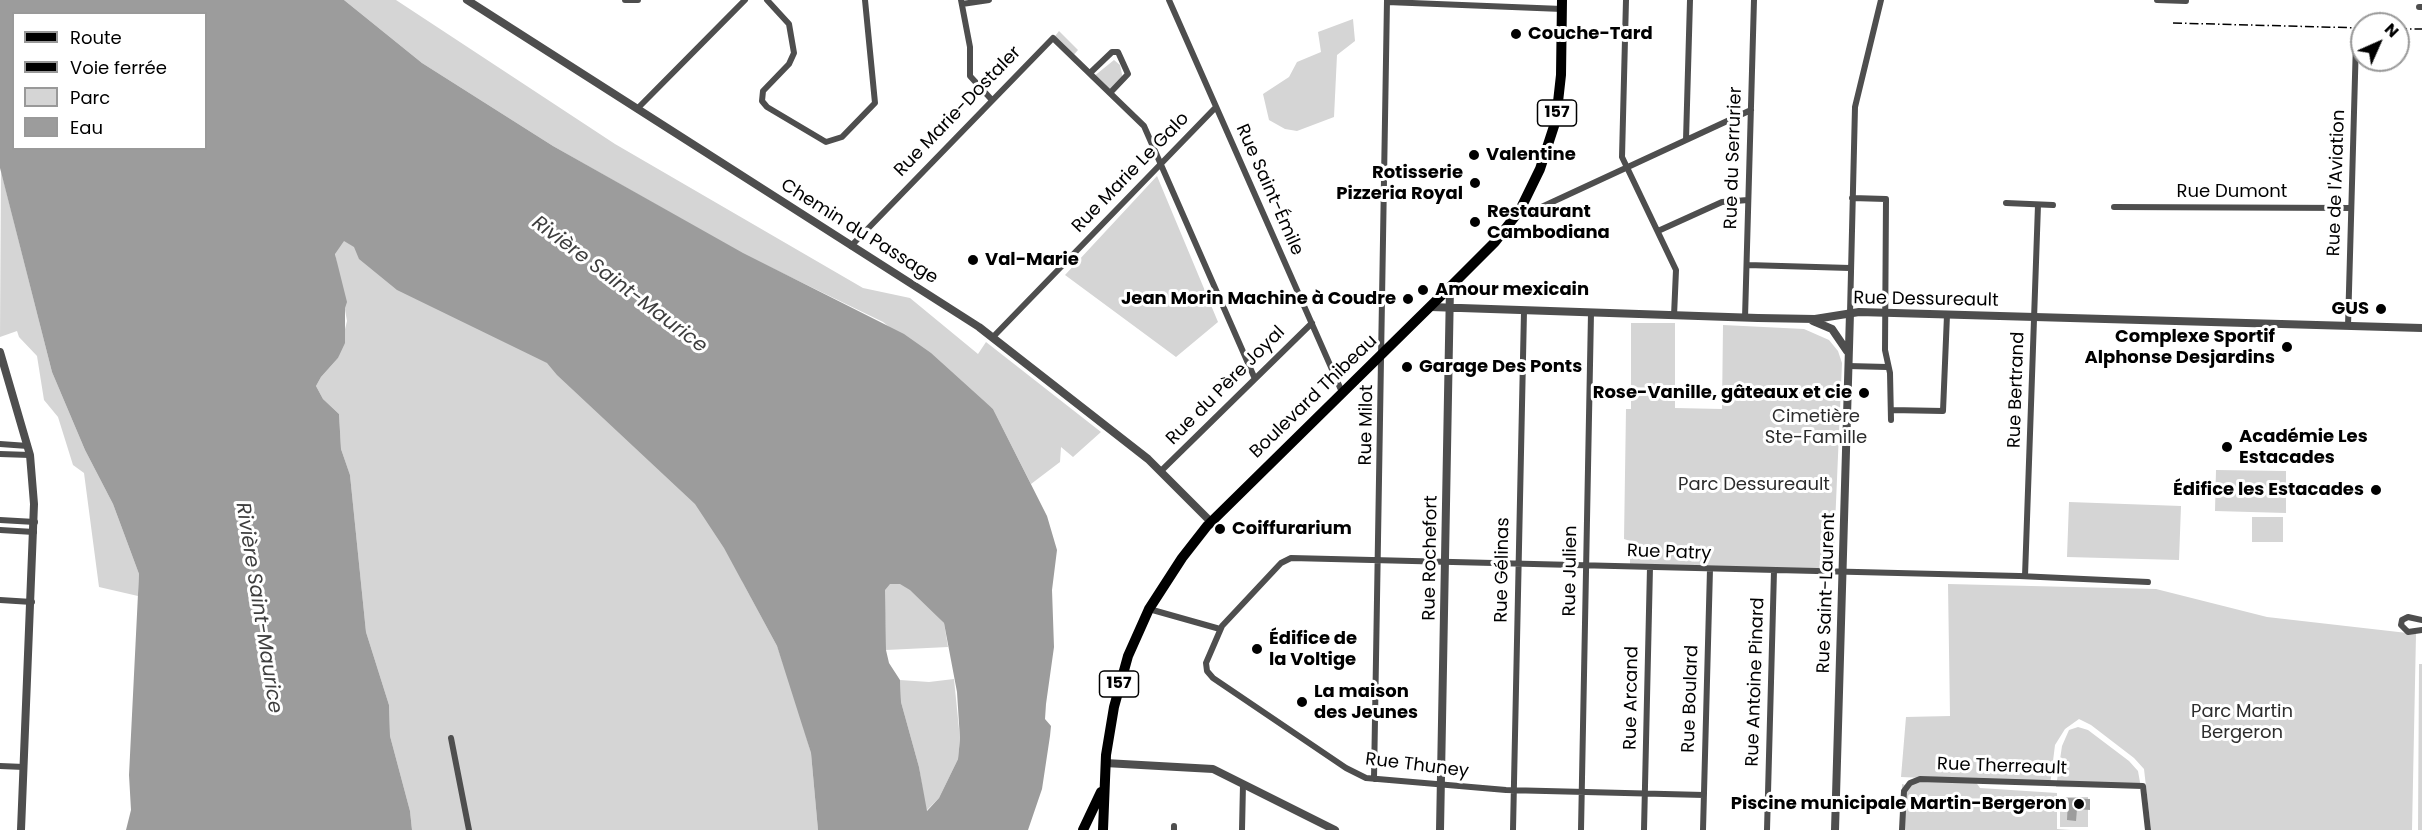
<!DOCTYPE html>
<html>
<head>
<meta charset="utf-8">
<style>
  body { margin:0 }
  #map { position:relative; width:2422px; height:830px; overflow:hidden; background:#fff; font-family:Poppins,sans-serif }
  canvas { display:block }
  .legend { position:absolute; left:12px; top:12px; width:195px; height:138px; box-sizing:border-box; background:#fff; border:2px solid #999; margin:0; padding:8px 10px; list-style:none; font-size:18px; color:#000 }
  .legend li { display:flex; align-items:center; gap:12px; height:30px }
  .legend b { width:30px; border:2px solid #999 }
  .north { position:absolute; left:2350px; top:12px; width:60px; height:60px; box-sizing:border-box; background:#fff; border:2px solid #999; border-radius:50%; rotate:45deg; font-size:16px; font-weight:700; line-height:24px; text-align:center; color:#000 }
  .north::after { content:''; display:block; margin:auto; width:21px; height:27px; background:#000; clip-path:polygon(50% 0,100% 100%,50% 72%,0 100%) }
</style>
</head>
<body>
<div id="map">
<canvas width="2422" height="830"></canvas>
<ul class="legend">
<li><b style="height:8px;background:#000"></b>Route</li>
<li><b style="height:8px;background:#000"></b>Voie ferrée</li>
<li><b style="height:16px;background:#d5d5d5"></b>Parc</li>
<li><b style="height:16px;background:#9c9c9c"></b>Eau</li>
</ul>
<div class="north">N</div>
</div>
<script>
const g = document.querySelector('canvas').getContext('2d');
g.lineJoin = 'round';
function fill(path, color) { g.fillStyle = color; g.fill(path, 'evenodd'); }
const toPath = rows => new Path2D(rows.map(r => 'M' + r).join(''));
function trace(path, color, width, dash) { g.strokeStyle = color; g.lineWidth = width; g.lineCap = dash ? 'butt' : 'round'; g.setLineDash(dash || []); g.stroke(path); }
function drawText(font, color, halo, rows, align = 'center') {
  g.font = font + ' Poppins,sans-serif'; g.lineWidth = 6; g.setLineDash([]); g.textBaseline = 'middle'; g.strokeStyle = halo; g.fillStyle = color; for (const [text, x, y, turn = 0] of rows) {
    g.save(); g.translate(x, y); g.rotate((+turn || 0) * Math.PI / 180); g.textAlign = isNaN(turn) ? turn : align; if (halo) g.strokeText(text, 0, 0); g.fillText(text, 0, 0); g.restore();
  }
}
fill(toPath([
  [344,0,396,0,615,144,863,288,910,298,978,354,986,342,1101,432,1073,457,1061,447,1060,462,1031,484,993,409,883,322,743,254,553,146,422,63],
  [1353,19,1355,41,1337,55,1334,117,1297,131,1285,129,1269,120,1263,94,1289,77,1297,62,1321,52,1318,32],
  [1059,31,1078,50,1071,58,1052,40],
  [1114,60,1120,65,1123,79,1111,93,1093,77],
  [313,128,745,404,944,623,948,647,886,650,885,613,742,581,777,646,795,698,811,753,818,830,412,830,410,811,390,736,389,705,366,632,350,475,341,449,339,414,323,399,316,386,321,377,338,358,347,321],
  [1,171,52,372,85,450,113,504,139,574,138,596,99,587,84,473,73,465,58,417,44,400,37,356,19,337,17,331,0,337],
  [1157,176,1218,322,1176,357,1065,275],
  [1631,323,1675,323,1675,408,1722,409,1723,325,1804,329,1829,340,1838,351,1842,363,1833,572,1630,566,1630,541,1624,539,1626,409,1631,409],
  [2216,470,2286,471,2286,513,2215,511],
  [2069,502,2181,506,2179,560,2067,557],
  [2252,517,2283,517,2283,542,2252,542],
  [1948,584,2156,589,2267,617,2416,634,2412,830,2151,830,2144,769,2134,758,2091,725,2079,719,2065,729,2055,745,2050,785,1975,781,1980,788,2057,793,2057,829,2071,830,1901,830,1902,784,1909,786,1924,778,1901,777,1906,717,1950,716],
  [2419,664,2422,664,2422,830,2418,830],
  [954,679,960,739,958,759,939,798,926,811,919,767,901,702,900,680,929,682],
  [2078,727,2088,730,2129,761,2138,771,2141,788,2056,787,2062,746,2069,730],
  [2060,797,2088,797,2088,827,2060,827]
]), '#d5d5d5');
fill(toPath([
  [0,0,344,0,422,63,553,146,743,253,904,334,931,353,993,409,1047,516,1057,550,1052,590,1054,647,1046,704,1045,719,1051,726,1050,736,1042,789,1028,830,818,830,811,753,777,646,724,548,695,504,557,375,547,363,397,290,359,259,354,247,344,241,335,254,347,302,345,308,345,343,338,358,321,377,316,386,323,399,339,414,341,449,350,475,366,632,389,705,390,736,410,811,412,830,126,830,131,810,129,775,139,574,113,504,85,450,52,372,0,168],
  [14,14,206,14,206,148,14,148],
  [890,584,900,584,910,590,944,623,957,692,960,739,958,759,939,798,927,811,919,767,901,702,900,680,889,663,886,650,885,590],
  [2068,798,2090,799,2090,810,2077,809,2076,821,2067,820]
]), '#9c9c9c');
trace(toPath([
  [625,0,638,0],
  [767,0,789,24,794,53,789,64,763,91,762,101,767,107,826,142,842,137,875,103,865,0],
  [961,0,970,47,970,76,991,99],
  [1169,0,1342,392],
  [1626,0,1622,157,1676,270,1674,316],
  [2157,0,2186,1],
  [1387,2,1562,9],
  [962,4,989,0],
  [2419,7,2422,7],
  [1090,73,1112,52,1118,52,1128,74,1110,93],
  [637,109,745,0],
  [1686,140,1690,0],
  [1852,198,1886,199,1885,350,1890,373,1891,420],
  [2006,203,2053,205],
  [2114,207,2351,208],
  [1520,210,1535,210,1751,110],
  [1658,231,1722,202,1748,200],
  [851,246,1053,38,1144,126,1255,379],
  [1747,265,1850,268],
  [1850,313,1855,107,1881,0],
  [1745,318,1754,0],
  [2348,326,2356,41],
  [993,337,1216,107],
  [1848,366,1887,367],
  [1891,410,1943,411,1947,315],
  [0,444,28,446],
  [0,454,30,455],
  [1161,471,1312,323],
  [0,520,35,522],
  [0,530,34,532],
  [2025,576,2038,205],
  [0,600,32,602],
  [1149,609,1220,629],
  [2422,620,2408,617,2402,620,2401,625,2408,632,2422,630],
  [451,738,469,830],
  [0,766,24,767],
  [1374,779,1387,0],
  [1704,795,1506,790,1366,778,1346,768,1213,678,1207,671,1206,663,1222,626,1281,563,1291,558,2019,576,2148,582],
  [1174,830,1174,826],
  [1242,830,1243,784],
  [1513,830,1524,311],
  [1581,830,1591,313],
  [1644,830,1650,567],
  [1703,830,1710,569],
  [1767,830,1774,571],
  [1902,830,1904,791,1910,783,1920,779,2143,786,2148,830]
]), '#4e4e4e', 6);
trace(toPath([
  [467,0,979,327,1148,459,1211,522],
  [1431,307,1758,318,1815,319,1859,312,2422,328],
  [1813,321,1832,329,1847,351],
  [0,352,30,455,34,504,21,830],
  [1105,763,1213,769,1335,830],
  [1440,830,1450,287],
  [1835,830,1850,313]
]), '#4e4e4e', 8);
trace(toPath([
  [1083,830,1101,792],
  [1103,830,1106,755,1114,707,1128,656,1149,609,1182,558,1207,526,1450,287,1495,242,1520,210,1540,169,1556,120,1561,75,1562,0]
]), '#000', 10);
trace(toPath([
  [2173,23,2362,28],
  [2398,29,2422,29]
]), '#000', 1.5, [9, 3, 1.5, 3]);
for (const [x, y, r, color] of [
  [1516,34,6,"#000"],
  [1474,155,6,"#000"],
  [1475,183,6,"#000"],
  [1475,222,6,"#000"],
  [973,260,6,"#000"],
  [1423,290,6,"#000"],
  [1408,299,6,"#000"],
  [2381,309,6,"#000"],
  [2287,347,6,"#000"],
  [1407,367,6,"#000"],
  [1864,393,6,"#000"],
  [2227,447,6,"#000"],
  [2376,490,6,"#000"],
  [1220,529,6,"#000"],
  [1257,649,6,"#000"],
  [1302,702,6,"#000"],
  [2079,804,6,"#000"]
]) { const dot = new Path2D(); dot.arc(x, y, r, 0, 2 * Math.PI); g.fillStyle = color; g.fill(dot); trace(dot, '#fff', 2); }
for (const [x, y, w] of [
  [1557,113,39],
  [1119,684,39]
]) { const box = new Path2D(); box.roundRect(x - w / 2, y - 13, w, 26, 4.5); g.fillStyle = '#fff'; g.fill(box); trace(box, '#000', 1.5); }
drawText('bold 16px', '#000', null, [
  ["157",1557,113],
  ["157",1119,684]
]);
drawText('bold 18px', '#000', '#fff', [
  ["Couche-Tard",1528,34],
  ["Valentine",1486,155],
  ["Rotisserie",1463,173,"right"],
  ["Pizzeria Royal",1463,194,"right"],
  ["Restaurant",1487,212],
  ["Cambodiana",1487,233],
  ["Val-Marie",985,260],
  ["Amour mexicain",1435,290],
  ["Jean Morin Machine à Coudre",1396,299,"right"],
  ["GUS",2369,309,"right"],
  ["Complexe Sportif",2275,337,"right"],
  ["Alphonse Desjardins",2275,358,"right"],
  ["Garage Des Ponts",1419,367],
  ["Rose-Vanille, gâteaux et cie",1852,393,"right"],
  ["Académie Les",2239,437],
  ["Estacades",2239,458],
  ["Édifice les Estacades",2364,490,"right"],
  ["Coiffurarium",1232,529],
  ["Édifice de",1269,639],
  ["la Voltige",1269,660],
  ["La maison",1314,692],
  ["des Jeunes",1314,713],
  ["Piscine municipale Martin-Bergeron",2067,804,"right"]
], 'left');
drawText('18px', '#000', '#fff', [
  ["Rue Marie-Dostaler",958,112,-46],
  ["Rue du Serrurier",1734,158,-88],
  ["Rue Marie Le Galo",1131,173,-46],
  ["Rue de l'Aviation",2337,183,-88],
  ["Rue Saint-Émile",1269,190,66],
  ["Rue Dumont",2232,192],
  ["Chemin du Passage",859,232,32],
  ["Rue Dessureault",1926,300,1],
  ["Rue du Père Joyal",1226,386,-45],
  ["Rue Bertrand",2017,390,-88],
  ["Boulevard Thibeau",1314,397,-44],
  ["Rue Milot",1367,425,-89],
  ["Rue Patry",1669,553,2],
  ["Rue Rochefort",1431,558,-89],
  ["Rue Gélinas",1503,570,-89],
  ["Rue Julien",1571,571,-89],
  ["Rue Saint-Laurent",1827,593,-88],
  ["Rue Antoine Pinard",1756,682,-88],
  ["Rue Arcand",1632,698,-89],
  ["Rue Boulard",1691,699,-88],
  ["Rue Thuney",1417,766,7],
  ["Rue Therreault",2002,767,2]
]);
drawText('18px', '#2c2c2c', '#fff', [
  ["Cimetière",1816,417],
  ["Ste-Famille",1816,438],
  ["Parc Dessureault",1754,485],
  ["Parc Martin",2242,712],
  ["Bergeron",2242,733]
]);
drawText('italic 20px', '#3d3d3d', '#fff', [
  ["Rivière Saint-Maurice",619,285,37],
  ["Rivière Saint-Maurice",258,608,81]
]);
</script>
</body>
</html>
